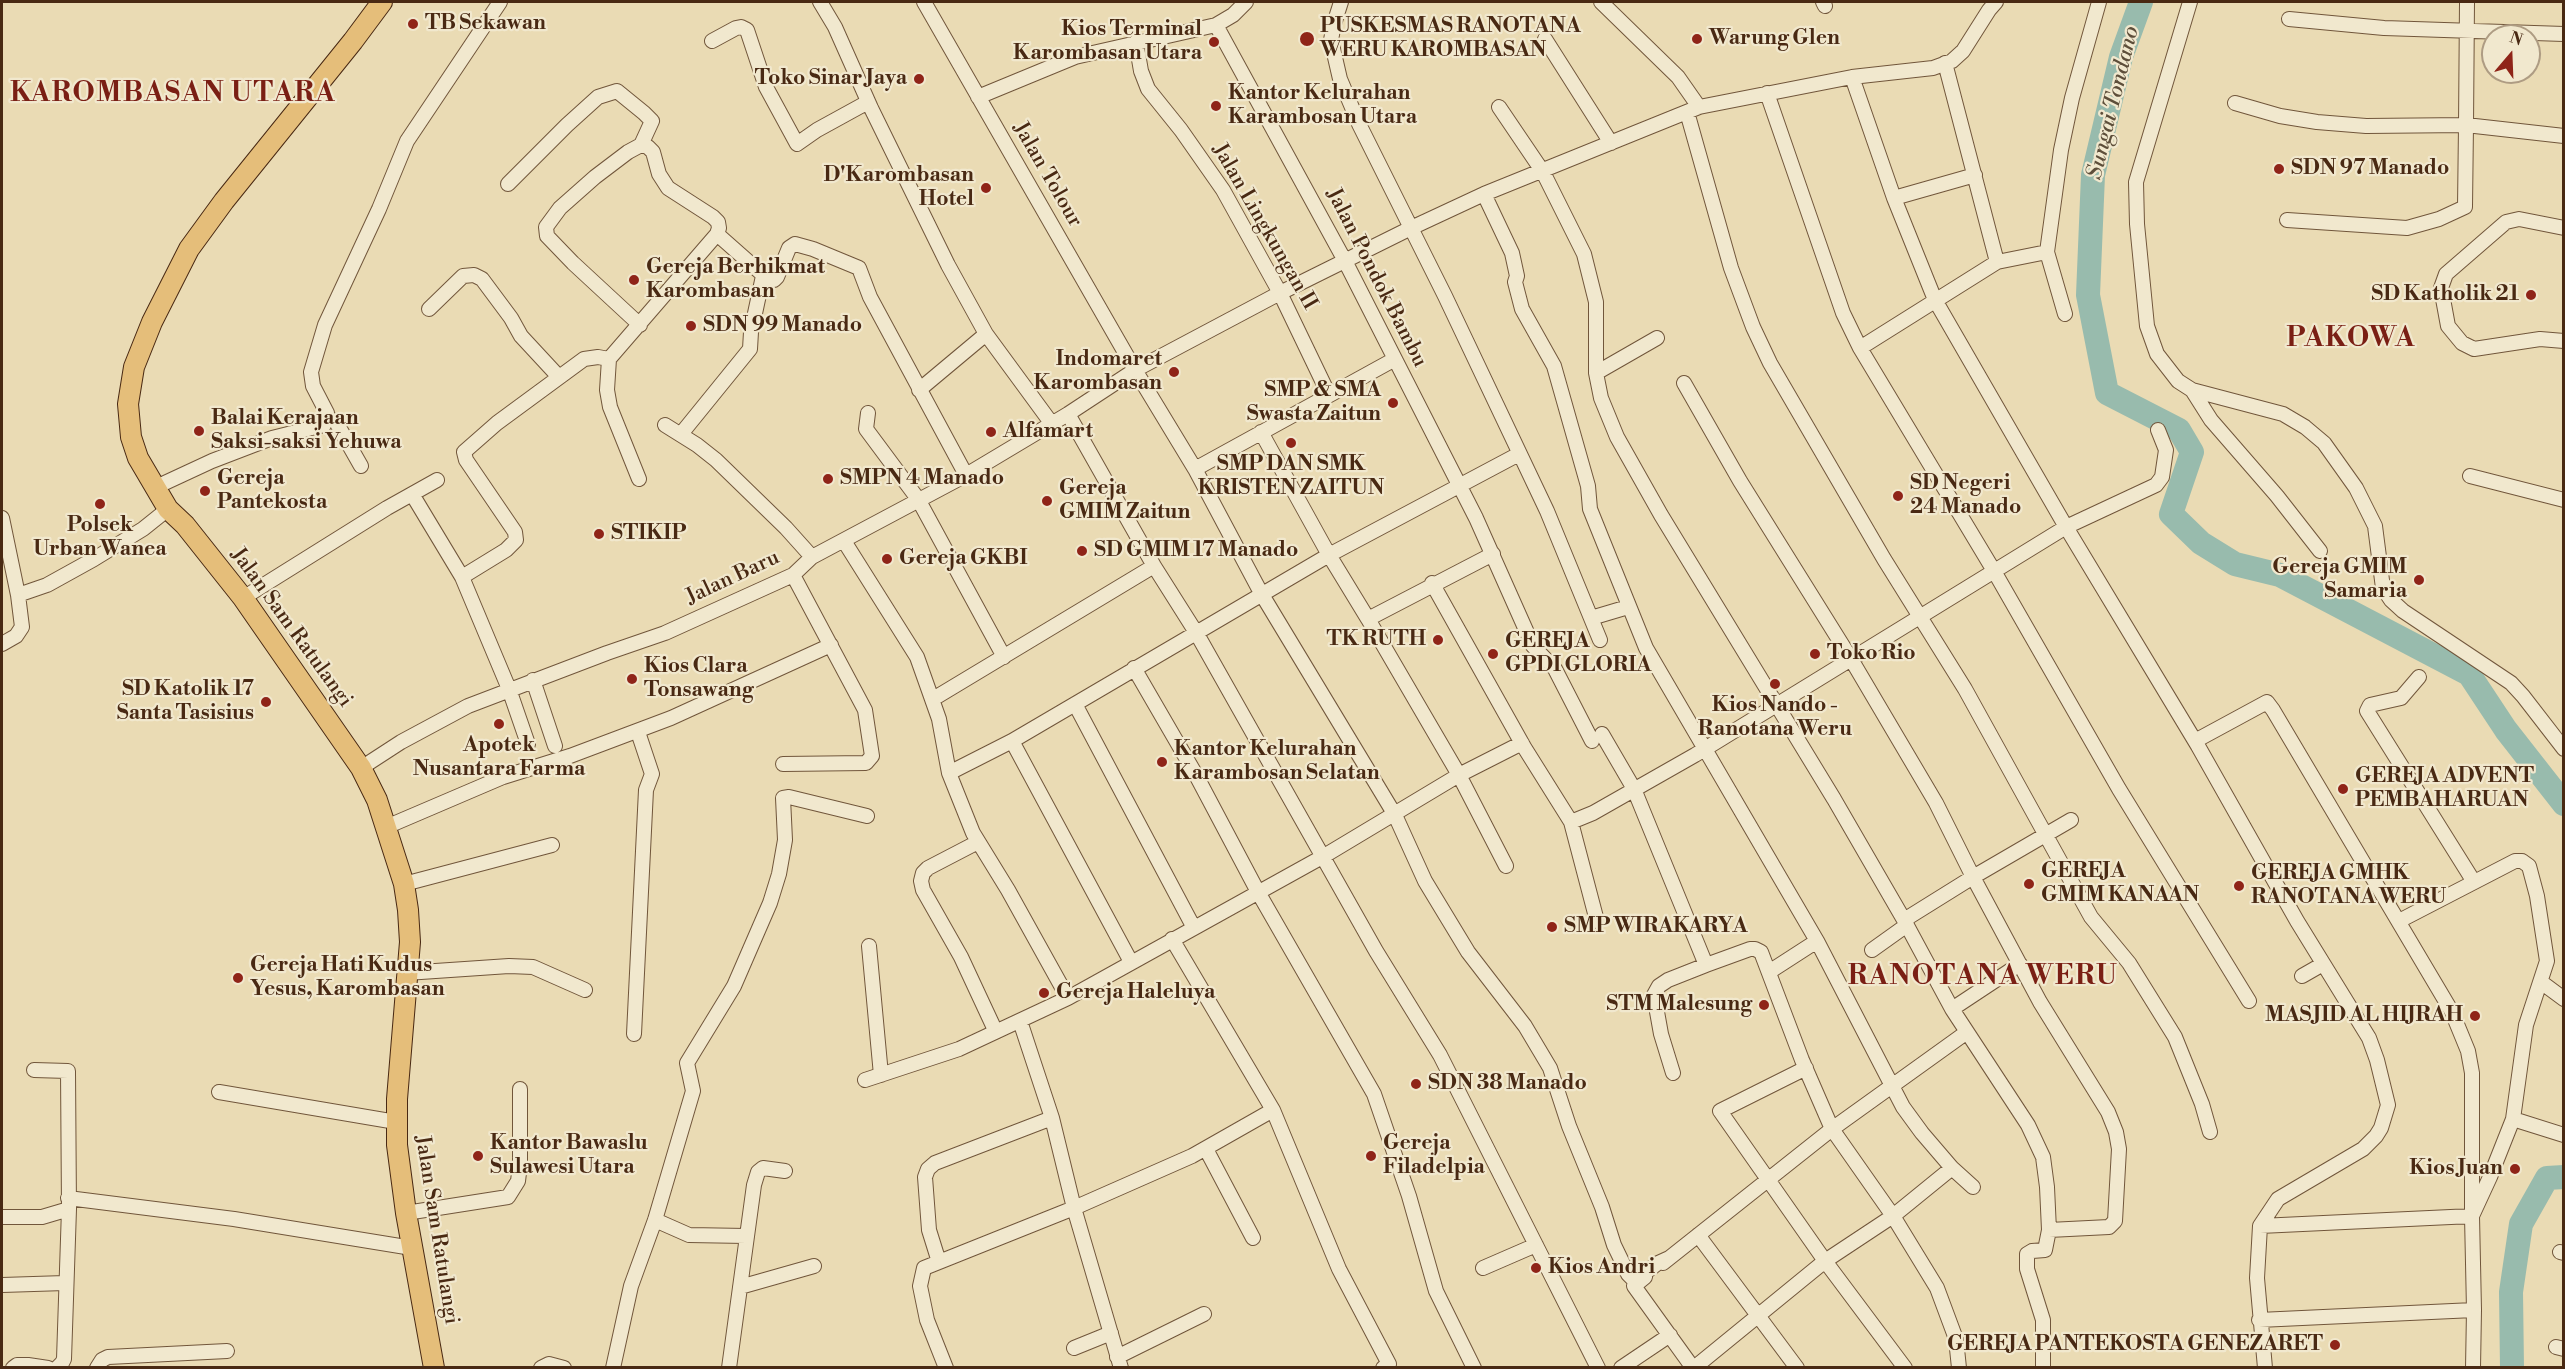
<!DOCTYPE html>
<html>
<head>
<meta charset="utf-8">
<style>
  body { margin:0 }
  #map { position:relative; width:2565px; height:1369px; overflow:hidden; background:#eadbb4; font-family:"Libre Bodoni",serif }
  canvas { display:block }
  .frame { position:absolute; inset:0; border:3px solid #492913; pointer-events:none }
  .north { position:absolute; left:2481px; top:24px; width:60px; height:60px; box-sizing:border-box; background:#f1e8ce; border:2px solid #ae9c83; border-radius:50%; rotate:19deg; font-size:16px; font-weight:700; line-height:24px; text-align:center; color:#492913 }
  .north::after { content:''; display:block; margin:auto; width:21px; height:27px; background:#8f2418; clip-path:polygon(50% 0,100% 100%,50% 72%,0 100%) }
</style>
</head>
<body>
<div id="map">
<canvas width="2565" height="1369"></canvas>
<div class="frame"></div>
<div class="north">N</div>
</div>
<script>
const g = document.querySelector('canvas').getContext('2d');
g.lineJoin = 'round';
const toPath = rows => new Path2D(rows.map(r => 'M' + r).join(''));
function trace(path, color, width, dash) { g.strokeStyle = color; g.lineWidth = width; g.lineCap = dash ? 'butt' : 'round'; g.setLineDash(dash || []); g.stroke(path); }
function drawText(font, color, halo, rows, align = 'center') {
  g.font = font + ' "Libre Bodoni",serif'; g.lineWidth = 4.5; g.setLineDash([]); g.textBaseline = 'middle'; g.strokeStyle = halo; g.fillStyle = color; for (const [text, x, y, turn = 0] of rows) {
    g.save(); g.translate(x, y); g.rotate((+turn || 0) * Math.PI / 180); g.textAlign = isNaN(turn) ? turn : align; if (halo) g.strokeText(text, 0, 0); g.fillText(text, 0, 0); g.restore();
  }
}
trace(toPath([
  [2141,2,2121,57,2093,175,2088,295,2107,393,2179,430,2192,452,2171,514,2201,543,2235,564,2280,575,2469,674,2506,730,2564,804],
  [2512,1368,2511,1292,2521,1224,2547,1178,2564,1177]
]), '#98bbad', 24);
const minor = toPath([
  [820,2,835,27,871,108,948,265,986,334,1052,424],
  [924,2,1135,370,1195,469,1261,593,1395,815,1425,881,1468,952,1525,1026,1550,1068,1569,1126,1602,1207,1614,1245,1628,1274,1634,1280,1637,1279,1658,1263,1669,1258],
  [1341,2,1334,24,1331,40,1340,79,1359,124,1445,296,1547,511,1600,640],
  [1601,2,1678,77,1699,107],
  [1823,2,1825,6],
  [2190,2,2136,182,2137,224,2147,326,2157,354,2178,381,2192,390,2283,414,2305,427,2324,443,2356,488,2375,526,2383,588,2391,600,2403,611,2511,683,2523,696,2564,749],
  [2467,2,2466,125,2564,136],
  [2289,19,2384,28,2564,34],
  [1216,25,1345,261,1476,518,1533,646,1555,669,1592,741],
  [1545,39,1611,143],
  [712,41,736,28,741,27,747,30,766,87,797,144,817,130,868,102],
  [1136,42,1141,71,1148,89,1181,130,1223,190,1280,293,1329,395],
  [1945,63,1997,262],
  [1852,77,1933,68,1952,61,1963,51,1989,10,1996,2],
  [1767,93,1843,313,1860,348,1994,571,2119,789,2249,1001],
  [978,97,1075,57,1216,25,1233,15,1246,2],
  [2235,103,2280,116,2317,122,2366,126,2466,125,2465,207,2439,219,2407,228,2287,220],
  [1499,107,1543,172,1584,254,1596,302,1596,373,1601,398,1617,437,1661,515,1834,799,1904,920,1952,1009,2028,1125,2043,1157,2047,1187,2049,1230,2045,1250,2032,1251,2027,1254,2027,1269,2043,1320,2043,1368],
  [1687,112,1731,268,1753,327,1770,363,1884,559,1965,689,2091,917,2129,963,2175,1037,2202,1104,2210,1132],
  [508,184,567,125,598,97,617,91,644,113,652,121,641,145,628,152,595,177,560,208,546,227,547,236,573,263,640,325],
  [1484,194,1512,253,1517,276,1515,282,1522,309,1554,366,1588,486,1590,509,1646,648,1817,941,1903,1107,1922,1133,1952,1168,1973,1187],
  [1894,198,1975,175],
  [2564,228,2519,219,2506,222,2446,274,2441,288,2448,326,2462,343,2474,349,2540,339,2564,341],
  [717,234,769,280,774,280,777,277,789,248,795,244,813,249,859,268,870,297,966,475],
  [2047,252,2065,314],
  [429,309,463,276,474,275,482,279,511,318,521,336,559,377],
  [1860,348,1997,262,2047,252,2061,150,2072,98,2099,2],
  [1596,373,1657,338],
  [1684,383,1740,481,1851,659,1936,803,1973,877,2071,820],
  [919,390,986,334],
  [2192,390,2211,420,2277,496,2320,551],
  [868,413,866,429,918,499,1004,657],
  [1068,414,1154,566,1197,634,1376,951,1440,1055,1598,1368],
  [328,418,336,422,361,466],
  [665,425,697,445,716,460,786,528,812,557],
  [1261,432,1329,555,1368,619],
  [681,434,750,349,751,332,763,276],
  [1195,469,1395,359],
  [2470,476,2564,500],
  [639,479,610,407,607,390,609,359,717,234,719,228,718,222,713,217,668,188,659,174,653,152,648,147,641,145],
  [156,487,212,461,272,438,324,425,327,413,313,386,311,372,325,325,379,209,407,141,500,2],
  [412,494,462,577],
  [2,518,18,595,22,627,16,636,2,644],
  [844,541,917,657,939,719,949,773,973,833,1008,890,1068,998],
  [1493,554,1368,619,1459,775,1506,866],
  [1432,583,1524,747,1571,822,1597,921],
  [18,595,47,585,94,559,143,529,168,509],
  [243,598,387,508,437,480],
  [1591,618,1628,607],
  [1134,668,1196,775,1258,892,1374,1094,1409,1196,1436,1291,1474,1368],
  [2419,677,2401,698,2370,705,2367,711,2474,882],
  [533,680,555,746],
  [933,699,1154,566],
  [1075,704,1194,928],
  [1602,734,1634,789,1706,965,1750,949,1755,949,1761,952,1802,1060,1832,1129,1893,1216,1937,1288,1956,1339,1959,1368],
  [1012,741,1131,962],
  [2195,741,2267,702,2273,710,2452,1012,2468,1051,2472,1073,2472,1216,2260,1226],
  [528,744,509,689,462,577,506,550,516,540,515,532,466,460,464,452,497,423,584,359,598,357,609,359],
  [783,764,866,763,872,756,865,710,793,575],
  [361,768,401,742,468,706,607,653,665,633,793,575,812,557,966,475,1068,414,1135,370,1280,293,1411,228,1484,194,1699,107,1852,77,1894,198,1935,300,2066,527,2198,746,2297,921,2369,1038,2377,1060,2388,1105,2381,1128,2376,1136,2363,1149,2278,1199,2260,1226,2257,1278,2265,1368],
  [949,773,1012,741,1329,555,1519,454],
  [1571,822,1593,813,1695,755,2066,527,2156,485,2162,477,2166,450,2158,430],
  [386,827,503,777,570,756,671,718,831,645],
  [978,842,928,868,923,873,921,881,923,890,961,957,995,1030],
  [404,884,552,845],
  [1904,920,1973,877,2040,1002,2108,1112,2116,1132,2119,1149,2115,1221,2109,1227,2049,1230],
  [1172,939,1273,1110,1339,1269,1389,1364,1383,1368],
  [869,946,881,1075],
  [1872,950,1907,925],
  [1769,972,1817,941],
  [406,973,509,966,533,967,585,990],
  [2302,976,2323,964],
  [2541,982,2564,999],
  [1952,1009,2020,964],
  [1020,1021,1052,1118,1074,1208,1121,1368],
  [634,1034,646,790,652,774,638,732],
  [1806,1068,1720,1111,1825,1261,1905,1368],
  [34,1070,68,1071,69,1209,64,1359,62,1363,57,1368],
  [1673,1073,1661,1034,1654,995,1659,986,1668,980,1706,965],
  [865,1080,959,1049,1068,998,1324,856,1459,775,1522,743],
  [219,1092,396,1122],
  [2513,1119,2564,1135],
  [1206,1149,1253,1238],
  [68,1198,234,1219,412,1248],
  [406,1213,508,1197,518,1181,520,1165,520,1089],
  [2,1217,42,1217,69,1209],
  [655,1220,689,1235,746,1236],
  [1698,1235,1797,1368],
  [2560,1252,2564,1253],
  [939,1262,929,1230,925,1177,928,1169,935,1163,1052,1118],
  [1663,1263,1832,1129,1967,1032],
  [1483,1268,1536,1245],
  [1645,1277,1634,1286,1693,1368],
  [2,1285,65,1283],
  [740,1287,814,1266],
  [2259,1320,2474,1310,2472,1216,2490,1177,2513,1119,2526,1025,2547,961,2537,896,2529,866,2522,861,2515,861,2399,921],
  [2556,1347,2564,1349],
  [1074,1348,1111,1333],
  [1117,1357,1204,1314],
  [13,1368,17,1365,28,1365,48,1368],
  [97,1368,102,1360,108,1357,227,1351],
  [541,1368,549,1364,564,1368],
  [613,1368,631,1286,655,1220,693,1091,687,1063,734,986,770,903,779,874,785,840,783,798,789,797,867,816],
  [729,1368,754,1185,758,1172,763,1168,785,1171],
  [946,1368,927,1320,920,1286,924,1268,1074,1208,1192,1156,1273,1110],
  [1621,1368,1670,1335],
  [1694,1368,1825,1261,1893,1216,1952,1168],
  [2473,1368,2474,1310]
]);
const highway = toPath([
  [382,2,353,41,224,201,189,249,152,322,134,367,128,404,131,437,138,458,168,509,185,525,243,598,361,768,377,800,404,884,408,910,410,942,397,1099,397,1145,406,1213,434,1368]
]);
trace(minor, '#71563b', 16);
trace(highway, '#492913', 22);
trace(minor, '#f1e8ce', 14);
trace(highway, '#e5be7a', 20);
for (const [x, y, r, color] of [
  [413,24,6,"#8f2418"],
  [1307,39,8,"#8f2418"],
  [1697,39,6,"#8f2418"],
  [1214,42,6,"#8f2418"],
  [919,79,6,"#8f2418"],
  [1216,106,6,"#8f2418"],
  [2279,169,6,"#8f2418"],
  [986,188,6,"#8f2418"],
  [634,280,6,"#8f2418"],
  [2531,295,6,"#8f2418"],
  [691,326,6,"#8f2418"],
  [1174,372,6,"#8f2418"],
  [1393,403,6,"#8f2418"],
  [199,431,6,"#8f2418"],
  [991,432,6,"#8f2418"],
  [1291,443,6,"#8f2418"],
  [828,479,6,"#8f2418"],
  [205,491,6,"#8f2418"],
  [1898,496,6,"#8f2418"],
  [1047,501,6,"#8f2418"],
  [100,504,6,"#8f2418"],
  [599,534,6,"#8f2418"],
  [1082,551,6,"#8f2418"],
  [887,559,6,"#8f2418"],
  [2419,580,6,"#8f2418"],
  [1438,640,6,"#8f2418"],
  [1493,654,6,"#8f2418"],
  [1815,654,6,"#8f2418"],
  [632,679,6,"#8f2418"],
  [1775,684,6,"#8f2418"],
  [266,702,6,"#8f2418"],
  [499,724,6,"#8f2418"],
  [1162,762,6,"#8f2418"],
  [2343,789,6,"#8f2418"],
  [2029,884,6,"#8f2418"],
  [2239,886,6,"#8f2418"],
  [1552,927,6,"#8f2418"],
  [238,978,6,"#8f2418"],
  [1044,993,6,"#8f2418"],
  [1764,1005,6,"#8f2418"],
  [2475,1016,6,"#8f2418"],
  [1416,1084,6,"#8f2418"],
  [478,1156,6,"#8f2418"],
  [1371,1156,6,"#8f2418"],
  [2515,1169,6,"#8f2418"],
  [1536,1268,6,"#8f2418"],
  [2335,1345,6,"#8f2418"]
]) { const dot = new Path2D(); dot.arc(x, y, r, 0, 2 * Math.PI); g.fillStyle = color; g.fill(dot); trace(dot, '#f1e8ce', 2); }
drawText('bold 21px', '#492913', '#f1e8ce', [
  ["TB Sekawan",425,24],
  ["PUSKESMAS RANOTANA",1320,27],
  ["WERU KAROMBASAN",1320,51],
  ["Kios Terminal",1202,30,"right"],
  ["Karombasan Utara",1202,54,"right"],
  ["Warung Glen",1709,39],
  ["Toko Sinar Jaya",907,79,"right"],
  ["Kantor Kelurahan",1228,94],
  ["Karambosan Utara",1228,118],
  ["SDN 97 Manado",2291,169],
  ["D'Karombasan",974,176,"right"],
  ["Hotel",974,200,"right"],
  ["Gereja Berhikmat",646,268],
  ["Karombasan",646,292],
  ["SD Katholik 21",2519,295,"right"],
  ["SDN 99 Manado",703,326],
  ["Indomaret",1162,360,"right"],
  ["Karombasan",1162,384,"right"],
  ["SMP & SMA",1381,391,"right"],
  ["Swasta Zaitun",1381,415,"right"],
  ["Balai Kerajaan",211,419],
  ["Saksi-saksi Yehuwa",211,443],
  ["Alfamart",1003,432],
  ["SMP DAN SMK",1291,465,"center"],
  ["KRISTEN ZAITUN",1291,489,"center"],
  ["Gereja",217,479],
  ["Pantekosta",217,503],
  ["SMPN 4 Manado",840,479],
  ["SD Negeri",1910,484],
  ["24 Manado",1910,508],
  ["Gereja",1059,489],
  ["GMIM Zaitun",1059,513],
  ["Polsek",100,526,"center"],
  ["Urban Wanea",100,550,"center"],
  ["STIKIP",611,534],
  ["SD GMIM 17 Manado",1094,551],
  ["Gereja GKBI",899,559],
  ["Gereja GMIM",2407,568,"right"],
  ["Samaria",2407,592,"right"],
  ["TK RUTH",1426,640,"right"],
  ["GEREJA",1505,642],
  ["GPDI GLORIA",1505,666],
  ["Toko Rio",1827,654],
  ["Kios Clara",644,667],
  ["Tonsawang",644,691],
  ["SD Katolik 17",254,690,"right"],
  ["Santa Tasisius",254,714,"right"],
  ["Kios Nando -",1775,706,"center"],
  ["Ranotana Weru",1775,730,"center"],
  ["Apotek",499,746,"center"],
  ["Nusantara Farma",499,770,"center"],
  ["Kantor Kelurahan",1174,750],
  ["Karambosan Selatan",1174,774],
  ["GEREJA ADVENT",2355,777],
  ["PEMBAHARUAN",2355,801],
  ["GEREJA",2041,872],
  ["GMIM KANAAN",2041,896],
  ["GEREJA GMHK",2251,874],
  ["RANOTANA WERU",2251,898],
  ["SMP WIRAKARYA",1564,927],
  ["Gereja Hati Kudus",250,966],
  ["Yesus, Karombasan",250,990],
  ["Gereja Haleluya",1056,993],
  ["STM Malesung",1752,1005,"right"],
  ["MASJID AL HIJRAH",2463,1016,"right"],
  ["SDN 38 Manado",1428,1084],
  ["Kantor Bawaslu",490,1144],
  ["Sulawesi Utara",490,1168],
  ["Gereja",1383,1144],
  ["Filadelpia",1383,1168],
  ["Kios Juan",2503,1169,"right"],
  ["Kios Andri",1548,1268],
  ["GEREJA PANTEKOSTA GENEZARET",2323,1345,"right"]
], 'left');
drawText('21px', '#492913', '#f1e8ce', [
  ["Jalan Tolour",1047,175,60],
  ["Jalan Lingkungan II",1264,227,60],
  ["Jalan Pondok Bambu",1376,278,63],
  ["Jalan Baru",733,578,-25],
  ["Jalan Sam Ratulangi",291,628,54],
  ["Jalan Sam Ratulangi",436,1230,81]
]);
drawText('italic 22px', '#5d4e3a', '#f1e8ce', [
  ["Sungai Tondano",2114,103,-76]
]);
g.letterSpacing = '1.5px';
drawText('bold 27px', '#7a1f14', '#f1e8ce', [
  ["KAROMBASAN UTARA",173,95],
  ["PAKOWA",2351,340],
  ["RANOTANA WERU",1983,978]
]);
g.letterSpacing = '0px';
</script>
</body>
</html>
